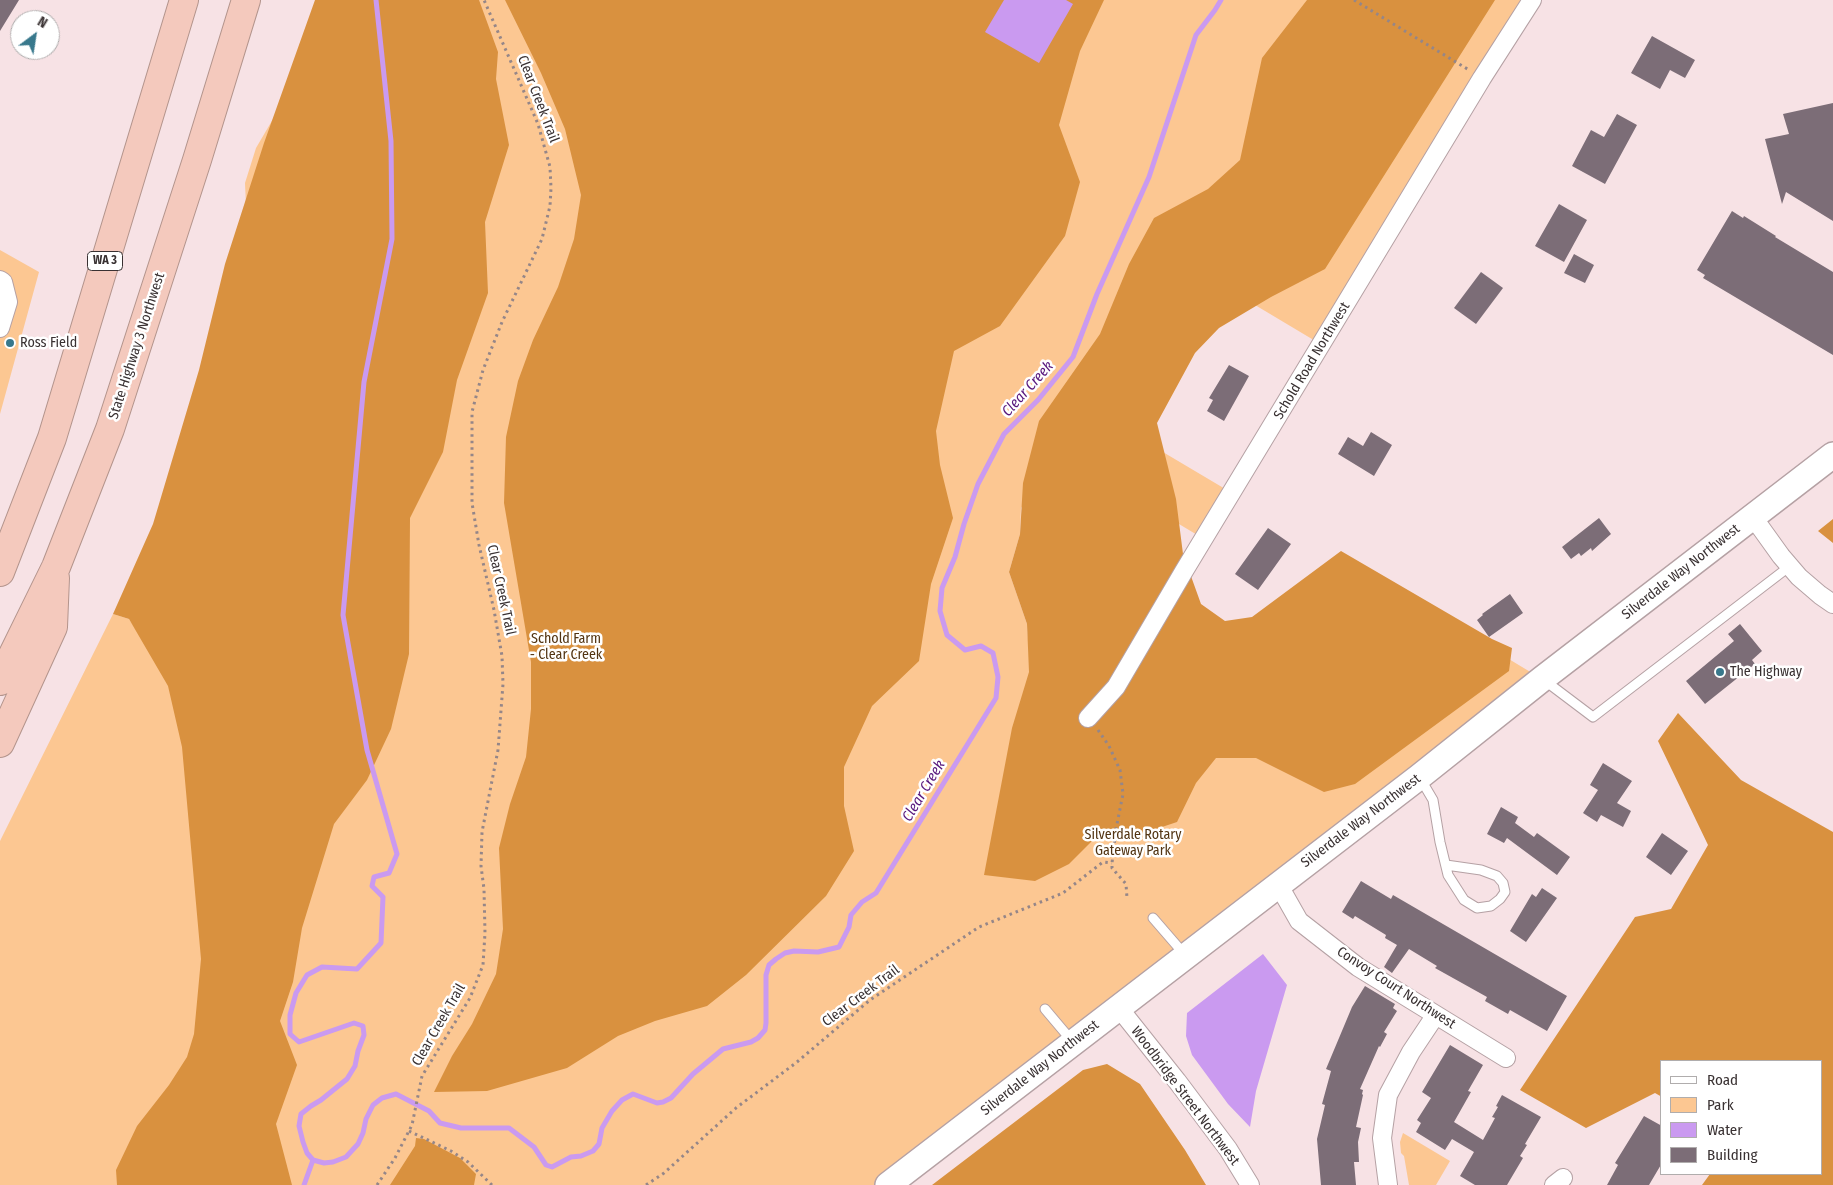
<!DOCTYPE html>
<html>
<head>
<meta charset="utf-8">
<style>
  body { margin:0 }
  #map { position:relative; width:1833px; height:1185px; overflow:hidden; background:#f7e2e5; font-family:"Fira Sans Condensed",sans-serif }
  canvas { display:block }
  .legend { position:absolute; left:1660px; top:1060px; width:162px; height:115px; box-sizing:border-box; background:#fff; border:1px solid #b0adad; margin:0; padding:6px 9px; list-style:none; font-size:15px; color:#393132 }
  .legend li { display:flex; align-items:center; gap:10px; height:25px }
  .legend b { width:25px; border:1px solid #b0adad }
  .north { position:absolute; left:10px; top:10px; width:50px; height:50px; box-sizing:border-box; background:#fff; border:1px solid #b0adad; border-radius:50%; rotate:31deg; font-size:14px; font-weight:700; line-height:20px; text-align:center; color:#393132 }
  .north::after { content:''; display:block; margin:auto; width:18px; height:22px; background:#38788c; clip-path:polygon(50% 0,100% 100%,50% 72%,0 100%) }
</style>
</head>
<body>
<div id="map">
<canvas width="1833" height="1185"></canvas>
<ul class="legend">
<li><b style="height:6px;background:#fff"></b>Road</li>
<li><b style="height:14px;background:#fcc792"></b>Park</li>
<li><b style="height:14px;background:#ca9af0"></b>Water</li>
<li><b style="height:14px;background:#7c6d77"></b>Building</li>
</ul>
<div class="north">N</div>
</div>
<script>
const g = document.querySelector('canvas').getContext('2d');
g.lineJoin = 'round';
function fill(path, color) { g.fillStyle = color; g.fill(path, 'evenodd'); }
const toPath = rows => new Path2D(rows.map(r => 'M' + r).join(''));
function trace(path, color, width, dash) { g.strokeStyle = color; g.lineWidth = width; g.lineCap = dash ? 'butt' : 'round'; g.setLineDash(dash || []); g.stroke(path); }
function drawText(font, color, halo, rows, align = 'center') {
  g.font = font + ' "Fira Sans Condensed",sans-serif'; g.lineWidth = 5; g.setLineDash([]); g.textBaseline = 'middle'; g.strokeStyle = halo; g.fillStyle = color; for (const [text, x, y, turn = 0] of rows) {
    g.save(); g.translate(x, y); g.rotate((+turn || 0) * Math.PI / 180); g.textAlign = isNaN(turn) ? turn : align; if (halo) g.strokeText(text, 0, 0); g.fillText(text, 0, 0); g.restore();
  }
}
fill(toPath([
  [329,0,1532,0,1322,345,1173,256,1082,404,1232,493,1204,539,1057,451,1021,508,1020,534,1009,572,1027,624,1029,655,1134,718,1341,558,1542,679,888,1185,0,1185,0,841,113,614,129,619,139,634,252,340,245,183,256,148,314,49],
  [0,250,39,272,0,414],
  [1403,1133,1450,1161,1436,1185,1409,1185,1404,1156,1401,1153,1400,1142]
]), '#fcc792');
fill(toPath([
  [315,0,479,0,498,52,496,79,509,145,485,222,488,293,457,380,443,452,410,518,409,654,391,729,367,780,334,824,302,928,293,982,280,1021,297,1065,276,1124,292,1185,117,1185,116,1170,137,1126,169,1085,187,1057,194,1034,201,959,182,747,168,686,129,619,113,614,153,524,199,370,225,264,264,143],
  [505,0,1104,0,1080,51,1059,125,1080,182,1065,236,1000,326,954,351,936,431,940,465,953,518,931,584,919,661,872,706,844,767,844,806,854,851,826,896,746,975,707,1006,655,1021,618,1036,567,1068,487,1091,434,1092,452,1056,472,1024,496,974,503,929,499,848,510,804,526,757,531,709,531,662,504,503,506,437,518,381,533,340,558,287,574,239,581,195,565,129,541,73],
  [1307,0,1495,0,1325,269,1271,297,1219,328,1195,353,1157,423,1176,499,1183,554,1201,604,1225,621,1252,617,1341,551,1492,639,1512,648,1509,671,1355,784,1324,792,1256,758,1216,758,1196,783,1177,822,1138,835,1103,830,1069,864,1035,881,984,875,1012,728,1029,672,1027,624,1009,572,1020,534,1023,483,1039,421,1100,334,1129,264,1154,218,1208,189,1240,160,1262,58],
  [1833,519,1833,543,1818,531],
  [1678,713,1741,780,1833,832,1833,1185,1702,1185,1710,1174,1822,1174,1822,1061,1662,1061,1662,1097,1655,1093,1586,1128,1520,1090,1635,917,1671,909,1708,845,1658,741],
  [1107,1064,1140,1084,1185,1150,1206,1185,932,1185,1083,1070],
  [416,1138,424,1139,460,1158,476,1174,474,1185,390,1185,415,1146]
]), '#d9913f');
fill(toPath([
  [1004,0,1066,0,1073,4,1039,63,985,32],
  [1263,954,1287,985,1256,1091,1250,1127,1228,1104,1192,1055,1186,1036,1187,1013]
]), '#ca9af0');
trace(toPath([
  [313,1160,324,1163,333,1162,346,1157,358,1144,363,1133,366,1119,373,1105,382,1098,396,1094,429,1111,440,1123,461,1128,509,1128,534,1147,546,1165,552,1167,571,1157,581,1156,593,1151,599,1144,602,1128,612,1111,622,1100,633,1094,657,1103,663,1102,671,1098,693,1074,723,1049,751,1042,758,1038,765,1030,766,1023,766,975,769,965,776,959,785,953,794,951,818,952,839,947,849,927,851,915,862,902,876,893,996,698,998,677,993,653,981,646,965,650,947,635,940,611,942,588,955,557,964,524,978,484,1004,434,1038,400,1073,357,1097,294,1149,177,1196,35,1215,10,1221,0],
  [313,1160,307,1153,303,1142,299,1126,301,1114,311,1106,321,1100,347,1079,355,1066,358,1051,364,1035,363,1026,354,1023,299,1042,290,1034,290,1015,296,993,307,975,322,967,357,969,381,943,383,897,372,886,374,877,389,873,397,854,367,750,343,615,364,382,392,239,391,141,376,0],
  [304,1185,313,1160]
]), '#ca9af0', 5);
fill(toPath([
  [0,0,19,0,0,31],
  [1652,36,1695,60,1685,78,1670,70,1660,89,1631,73],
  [1833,103,1833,221,1786,192,1782,204,1765,139,1789,134,1783,114],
  [1617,114,1637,125,1605,184,1572,166,1591,130,1604,137],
  [1559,204,1587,220,1564,262,1535,246],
  [1732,211,1743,218,1744,216,1776,236,1775,237,1833,272,1833,355,1703,278,1705,275,1697,270],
  [1574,254,1594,265,1585,283,1564,273],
  [1481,272,1503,288,1476,324,1454,308],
  [1229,365,1249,376,1224,421,1207,411,1213,400,1209,398],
  [1371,432,1392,445,1374,476,1338,454,1348,437,1363,446],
  [1599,518,1611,534,1592,551,1591,548,1581,556,1579,553,1571,559,1562,547],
  [1268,528,1291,544,1258,590,1235,574],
  [1510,594,1523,613,1489,637,1477,620,1483,615,1482,614],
  [1740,624,1762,651,1752,660,1755,664,1705,704,1686,681,1734,641,1728,634],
  [1603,763,1632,781,1617,803,1631,811,1623,827,1601,815,1597,822,1583,813,1598,790,1590,785],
  [1501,807,1518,817,1515,823,1534,837,1537,833,1570,857,1557,875,1507,838,1504,843,1487,834],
  [1662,833,1688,851,1671,875,1646,857],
  [1361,881,1391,899,1393,895,1567,996,1547,1031,1510,1010,1508,1014,1485,1001,1487,997,1435,968,1437,966,1409,949,1392,973,1384,967,1397,945,1385,938,1386,935,1355,916,1353,919,1342,912],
  [1542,888,1557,898,1526,942,1510,931,1532,894,1536,897],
  [1365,986,1395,1004,1393,1008,1397,1011,1384,1032,1387,1034,1380,1047,1379,1046,1360,1089,1363,1090,1362,1094,1363,1095,1356,1127,1361,1128,1358,1142,1359,1162,1354,1162,1356,1185,1321,1185,1317,1139,1325,1105,1322,1104,1331,1071,1326,1069,1352,1007],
  [1450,1045,1483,1065,1468,1091,1471,1092,1454,1122,1483,1140,1495,1118,1492,1117,1498,1107,1496,1106,1502,1095,1541,1117,1525,1144,1527,1145,1520,1156,1523,1158,1507,1185,1475,1185,1460,1176,1474,1152,1452,1139,1445,1150,1416,1132,1421,1123,1417,1120,1431,1098,1422,1092],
  [1644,1116,1662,1126,1662,1163,1649,1185,1607,1185,1618,1165,1615,1163]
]), '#7c6d77');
const service = toPath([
  [1544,680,1593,717,1790,566],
  [1420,778,1433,800,1440,842,1448,875,1464,900,1477,908,1491,906,1500,899,1505,892,1503,883,1497,876,1481,870,1446,865],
  [1153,918,1185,955],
  [1045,1009,1072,1041]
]);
const minor = toPath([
  [0,280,3,282,8,302,0,328],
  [1753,517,1781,556,1799,577,1820,595,1833,604],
  [1088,718,1116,687,1184,571,1482,78,1532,0],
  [1278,884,1299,921,1358,967,1506,1058],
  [1119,1008,1177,1081,1228,1149,1250,1185],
  [1388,1185,1382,1138,1388,1095,1411,1052,1435,1016],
  [1554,1185,1563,1178]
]);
const secondary = toPath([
  [888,1185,1419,777,1542,679,1833,455]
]);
const motorway = toPath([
  [0,572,52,438,184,0],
  [0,681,56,567,110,429,197,160,246,0],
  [0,743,53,627,55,578]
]);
trace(service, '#b5a1a4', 11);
trace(minor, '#b5a1a4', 20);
trace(secondary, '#b5a1a4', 28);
trace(motorway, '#b3948c', 30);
trace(toPath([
  [1354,0,1469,70],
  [1098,730,1109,746,1120,770,1123,794,1116,829,1112,863,1112,868,1126,884,1127,898],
  [409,1131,451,1151,468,1162,492,1185],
  [377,1185,395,1158,412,1125,422,1076,470,998,483,965,485,933,484,889,481,866,482,832,498,750,503,684,502,656,494,610,479,545,472,503,472,412,483,370,502,322,542,239,550,206,551,188,550,167,538,124,484,0],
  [646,1185,664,1173,736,1108,797,1062,870,1000,979,927,1063,893,1103,862,1112,863]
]), '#958688', 3, [2.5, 4]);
trace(service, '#fff', 9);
trace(minor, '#fff', 18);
trace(secondary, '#fff', 25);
trace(motorway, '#f4c9bd', 28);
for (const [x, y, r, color] of [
  [10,343,5,"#38788c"],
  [1720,672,5,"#38788c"]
]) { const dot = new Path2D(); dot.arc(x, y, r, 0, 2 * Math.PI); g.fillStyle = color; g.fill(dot); trace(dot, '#fff', 2); }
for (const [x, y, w] of [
  [105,261,35]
]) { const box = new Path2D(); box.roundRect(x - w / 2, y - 9.5, w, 19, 4); g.fillStyle = '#fff'; g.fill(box); trace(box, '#393132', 1); }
drawText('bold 12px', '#393132', null, [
  ["WA 3",105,261]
]);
drawText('14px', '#393132', '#fff', [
  ["Clear Creek Trail",538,99,69],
  ["State Highway 3 Northwest",137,346,-72],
  ["Schold Road Northwest",1312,361,-59],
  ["Silverdale Way Northwest",1681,572,-38],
  ["Clear Creek Trail",501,590,78],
  ["Silverdale Way Northwest",1361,821,-37],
  ["Convoy Court Northwest",1396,988,33],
  ["Clear Creek Trail",861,996,-37],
  ["Clear Creek Trail",439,1025,-60],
  ["Silverdale Way Northwest",1040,1068,-38],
  ["Woodbridge Street Northwest",1185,1096,53]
]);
drawText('14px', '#393132', '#fff', [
  ["Ross Field",20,343],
  ["The Highway",1730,672]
], 'left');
drawText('14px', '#523412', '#fff', [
  ["Schold Farm",566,639],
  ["- Clear Creek",566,655],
  ["Silverdale Rotary",1133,835],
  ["Gateway Park",1133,851]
]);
drawText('italic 15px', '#58187d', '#fff', [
  ["Clear Creek",1028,389,-48],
  ["Clear Creek",924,791,-59]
]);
</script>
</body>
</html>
